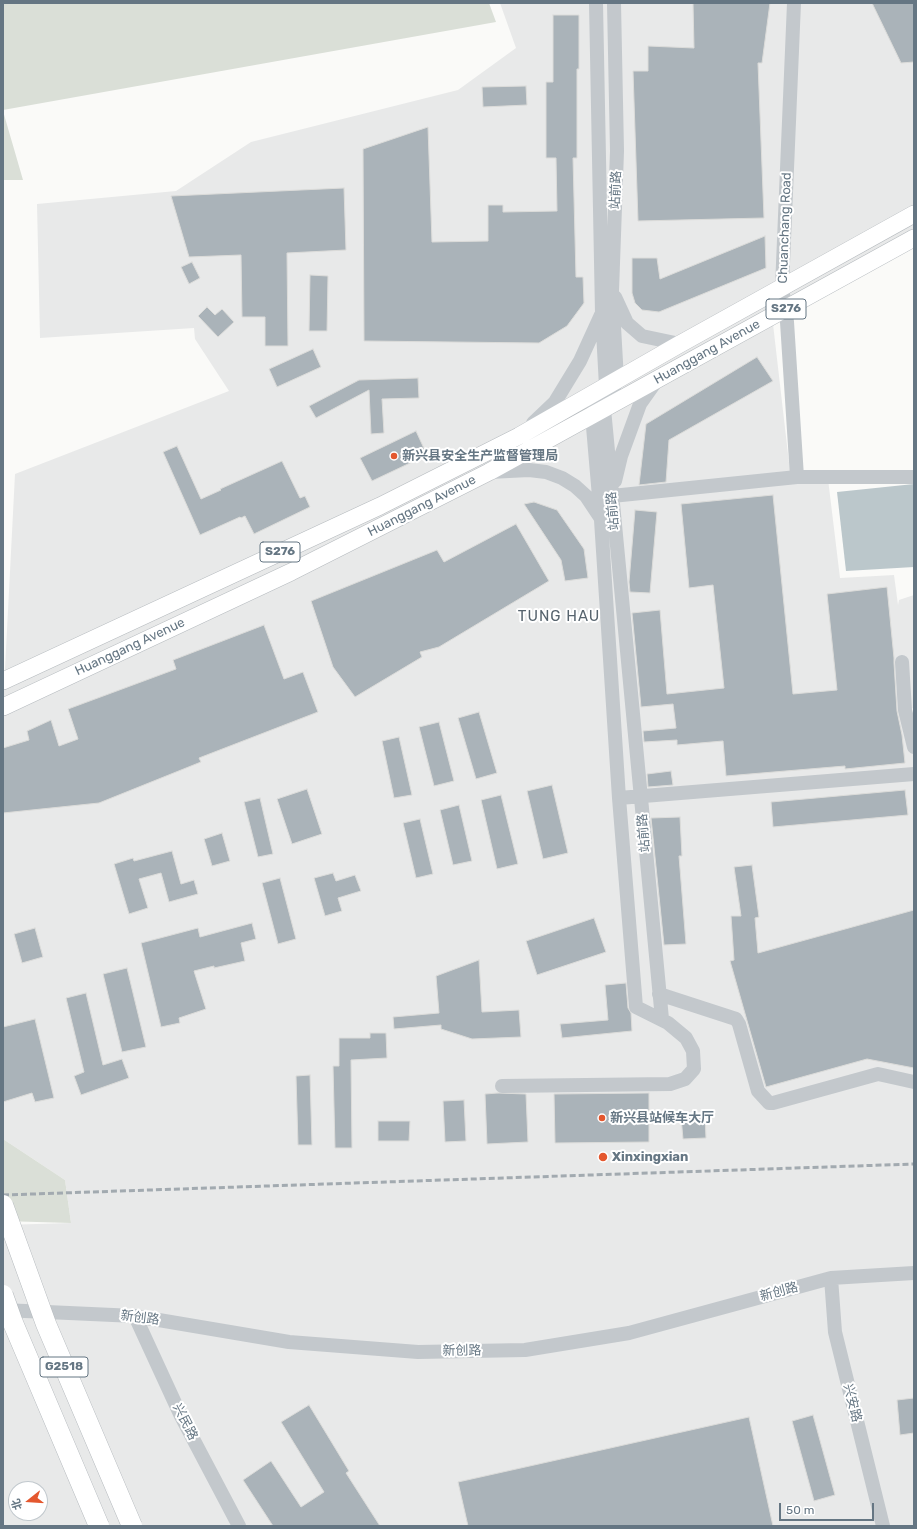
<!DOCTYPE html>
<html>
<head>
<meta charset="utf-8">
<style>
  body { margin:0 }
  #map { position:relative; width:917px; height:1529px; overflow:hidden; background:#fafaf8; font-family:Rubik,"Noto Sans SC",sans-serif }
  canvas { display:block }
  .frame { position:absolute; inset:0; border:4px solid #657683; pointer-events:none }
  .north { position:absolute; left:8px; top:1481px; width:40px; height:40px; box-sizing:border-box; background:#fff; border:1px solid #c1c8cd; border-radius:50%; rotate:253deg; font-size:11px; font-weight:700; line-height:16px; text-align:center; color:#657683 }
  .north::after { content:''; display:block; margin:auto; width:14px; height:18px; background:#e4572e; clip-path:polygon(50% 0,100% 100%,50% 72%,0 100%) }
  .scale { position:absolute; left:779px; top:1503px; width:95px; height:18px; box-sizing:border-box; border:2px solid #657683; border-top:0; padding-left:5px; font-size:12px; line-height:14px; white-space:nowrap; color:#657683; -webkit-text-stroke:3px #fff; paint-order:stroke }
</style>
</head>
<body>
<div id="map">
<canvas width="917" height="1529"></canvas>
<div class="frame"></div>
<div class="north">北</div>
<div class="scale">50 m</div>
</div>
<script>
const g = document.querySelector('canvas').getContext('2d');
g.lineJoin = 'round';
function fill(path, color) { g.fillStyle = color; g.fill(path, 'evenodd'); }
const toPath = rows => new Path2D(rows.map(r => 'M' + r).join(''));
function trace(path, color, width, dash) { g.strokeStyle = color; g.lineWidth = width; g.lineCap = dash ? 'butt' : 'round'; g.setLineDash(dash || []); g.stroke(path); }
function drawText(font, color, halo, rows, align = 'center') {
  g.font = font + ' Rubik,"Noto Sans SC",sans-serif'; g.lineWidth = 4; g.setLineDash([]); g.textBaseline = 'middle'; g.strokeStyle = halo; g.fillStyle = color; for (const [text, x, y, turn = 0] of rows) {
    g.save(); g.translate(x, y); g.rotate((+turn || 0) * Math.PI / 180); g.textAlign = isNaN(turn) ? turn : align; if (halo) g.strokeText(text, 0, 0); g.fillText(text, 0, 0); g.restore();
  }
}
fill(toPath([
  [500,3,914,3,914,245,773,324,791,480,828,479,840,578,894,575,898,605,899,600,914,595,914,708,905,710,914,747,914,1526,3,1526,3,1225,71,1223,65,1180,3,1139,3,708,15,474,229,391,195,339,194,328,40,338,37,204,176,191,251,142,458,90,516,48],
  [16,1489,40,1489,40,1513,16,1513]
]), '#e8e9e9');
fill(toPath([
  [3,3,489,3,496,22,3,110],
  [3,111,23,180,3,180],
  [3,1139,65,1180,71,1223,3,1221]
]), '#dadfd7');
fill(toPath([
  [914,484,914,567,846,571,837,492]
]), '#bbc7cb');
const building = toPath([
  [693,3,770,3,762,63,758,63,764,218,638,221,633,71,648,71,648,46,694,48,693,3],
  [872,3,914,3,914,62,901,63,872,3],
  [553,15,579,15,579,69,577,69,577,158,573,158,576,277,583,277,584,303,567,326,539,343,364,341,363,149,428,127,432,242,488,241,488,205,503,205,503,212,557,211,556,158,546,158,546,82,553,82,553,15],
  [526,86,527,105,483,107,482,87,526,86],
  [344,188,346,250,287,253,288,346,265,346,265,317,242,317,241,255,189,257,171,196,344,188],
  [765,236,766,268,659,312,642,310,635,303,632,293,632,258,657,258,660,279,765,236],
  [192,262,200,278,189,284,181,267,192,262],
  [310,275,328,276,327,331,309,331,310,275],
  [207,307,215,315,222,309,234,322,218,337,198,316,207,307],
  [313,349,321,367,277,387,269,369,313,349],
  [757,357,773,381,669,440,666,482,639,485,646,424,757,357],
  [418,378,419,398,382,399,384,433,371,434,369,390,316,418,309,406,359,380,418,378],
  [416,431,427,455,372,481,360,458,416,431],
  [177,446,201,499,221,490,220,489,282,461,300,498,305,496,310,507,254,534,245,516,241,518,240,517,200,535,163,452,177,446],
  [773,495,793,694,837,690,827,594,887,587,894,658,894,663,897,711,902,735,905,763,845,769,845,766,726,776,723,741,677,745,677,740,644,742,643,731,676,728,673,704,641,707,632,613,660,610,667,694,724,688,713,585,689,588,681,504,773,495],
  [534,502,557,510,584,549,588,578,565,581,561,560,524,504,534,502],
  [635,510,657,512,650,593,630,592,629,582,635,510],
  [516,524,549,581,439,647,420,652,422,657,355,697,333,667,311,601,437,550,444,562,516,524],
  [264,625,284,679,303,672,318,712,199,758,201,762,99,803,3,813,3,748,29,740,27,731,51,720,59,746,78,739,68,709,176,669,173,660,264,625],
  [479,712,497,773,476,779,458,718,479,712],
  [439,722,454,781,434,786,419,727,439,722],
  [399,737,412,795,394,798,382,741,399,737],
  [671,771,673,785,648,787,647,774,671,771],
  [552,785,568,853,543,859,527,791,552,785],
  [307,789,322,834,292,844,277,799,307,789],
  [905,790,908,815,773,827,771,802,905,790],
  [501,795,518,864,497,869,481,800,501,795],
  [260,798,273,854,258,857,244,802,260,798],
  [459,805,472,861,453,865,440,810,459,805],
  [680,817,682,856,679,856,686,944,664,945,651,818,680,817],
  [420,819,433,874,416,878,403,823,420,819],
  [222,833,230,861,212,866,204,839,222,833],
  [172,851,181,884,194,880,198,894,169,902,161,873,139,879,148,908,129,914,114,864,133,858,134,861,172,851],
  [752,865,759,917,755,918,758,953,914,910,914,1068,867,1059,766,1087,730,961,734,960,731,916,741,916,734,867,752,865],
  [333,873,336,881,355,875,361,891,338,898,342,911,325,916,314,878,333,873],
  [280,878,296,939,278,944,262,883,280,878],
  [594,918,606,952,537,975,526,941,594,918],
  [252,923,256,939,241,943,245,961,214,968,214,966,194,971,206,1009,179,1018,180,1023,161,1027,141,943,198,928,200,937,252,923],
  [35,928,43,957,22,963,14,934,35,928],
  [479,960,482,1012,519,1010,521,1037,472,1039,441,1029,441,1025,394,1029,393,1017,439,1013,436,976,479,960],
  [127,968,146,1047,122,1052,103,974,127,968],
  [626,983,628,1008,631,1013,632,1031,562,1038,560,1024,608,1020,605,985,626,983],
  [86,993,103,1065,122,1059,129,1078,81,1095,74,1076,84,1072,66,998,86,993],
  [35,1019,54,1098,35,1102,32,1093,3,1102,3,1027,35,1019],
  [370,1033,386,1033,387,1058,351,1060,352,1148,335,1148,333,1066,339,1066,339,1038,370,1038,370,1033],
  [310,1075,312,1145,298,1145,296,1076,310,1075],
  [498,1093,526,1094,528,1142,487,1144,485,1094,498,1093],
  [649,1093,649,1142,555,1143,554,1094,649,1093],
  [464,1100,466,1141,445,1142,443,1101,464,1100],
  [705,1116,706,1138,683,1139,681,1117,705,1116],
  [378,1121,410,1121,409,1141,378,1141,378,1121],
  [914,1398,914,1433,900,1435,897,1400,914,1398],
  [309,1405,349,1471,346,1473,380,1526,273,1526,243,1480,271,1461,301,1507,324,1492,281,1422,309,1405],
  [813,1415,835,1495,814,1501,792,1421,813,1415],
  [749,1417,773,1526,468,1526,458,1482,749,1417]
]);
fill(building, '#aab3b9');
trace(building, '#dcdcda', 1);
const major = toPath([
  [3,681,380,506,519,436,680,344,914,214],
  [3,707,291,572,489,472,914,238]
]);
trace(major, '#b5babe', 18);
trace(toPath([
  [614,3,617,151,612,291,617,380,604,409,662,1019],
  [794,3,782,287,787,322,797,477],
  [615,297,627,323,642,336,680,344],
  [533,423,555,402,580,361,601,315],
  [489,472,529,470,546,472,562,478,575,486,586,496,600,517],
  [615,481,621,456,640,404,657,380],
  [612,496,797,477,914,477],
  [902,662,905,710,914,747],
  [619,798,914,774],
  [659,994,736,1019,739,1024,758,1091,769,1103,773,1103,878,1074,914,1082],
  [502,1086,670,1084,685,1079,694,1069,693,1051,686,1038,668,1023,636,1007,619,798,601,520,592,415,606,386,602,313,596,3],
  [831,1278,835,1332,883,1526],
  [3,1310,135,1316,289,1342,418,1352,525,1350,629,1333,831,1278,914,1273],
  [135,1316,181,1416,239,1526]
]), '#c3c8cc', 14);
trace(major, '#fff', 17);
trace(toPath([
  [3,1195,914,1164]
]), '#a2aab0', 3, [6, 3]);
const highwayBridge = toPath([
  [3,1205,46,1324,132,1526],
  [3,1295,13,1323,99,1526]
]);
trace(highwayBridge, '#b4b9bd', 21, []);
trace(highwayBridge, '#fff', 20);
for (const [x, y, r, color] of [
  [394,456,4,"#e4572e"],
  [602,1118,4,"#e4572e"],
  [603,1157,5,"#e4572e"]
]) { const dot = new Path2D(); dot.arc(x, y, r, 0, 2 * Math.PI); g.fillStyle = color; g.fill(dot); trace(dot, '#fff', 1.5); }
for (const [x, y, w] of [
  [786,309,40],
  [280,552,40],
  [64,1367,48]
]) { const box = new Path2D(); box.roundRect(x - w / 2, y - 10, w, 20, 3); g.fillStyle = '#fff'; g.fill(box); trace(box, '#657683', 1); }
drawText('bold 12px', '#657683', null, [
  ["S276",786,309],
  ["S276",280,552],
  ["G2518",64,1367]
]);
drawText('13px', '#657683', '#fff', [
  ["站前路",616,190,-88],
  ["Chuanchang Road",785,228,-88],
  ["Huanggang Avenue",707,352,-29],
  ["Huanggang Avenue",422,506,-27],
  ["站前路",613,511,-95],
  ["Huanggang Avenue",130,647,-25],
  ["站前路",644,833,-95],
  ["新创路",779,1292,-15],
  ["新创路",140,1318,7],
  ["新创路",462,1351,-1],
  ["兴安路",852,1403,76],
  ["兴民路",185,1422,63]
]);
drawText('bold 13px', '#657683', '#fff', [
  ["新兴县安全生产监督管理局",402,456],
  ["新兴县站候车大厅",610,1118],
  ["Xinxingxian",612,1157]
], 'left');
g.letterSpacing = '1px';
drawText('15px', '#57646e', '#fff', [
  ["TUNG HAU",559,617]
]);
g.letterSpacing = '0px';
</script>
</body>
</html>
